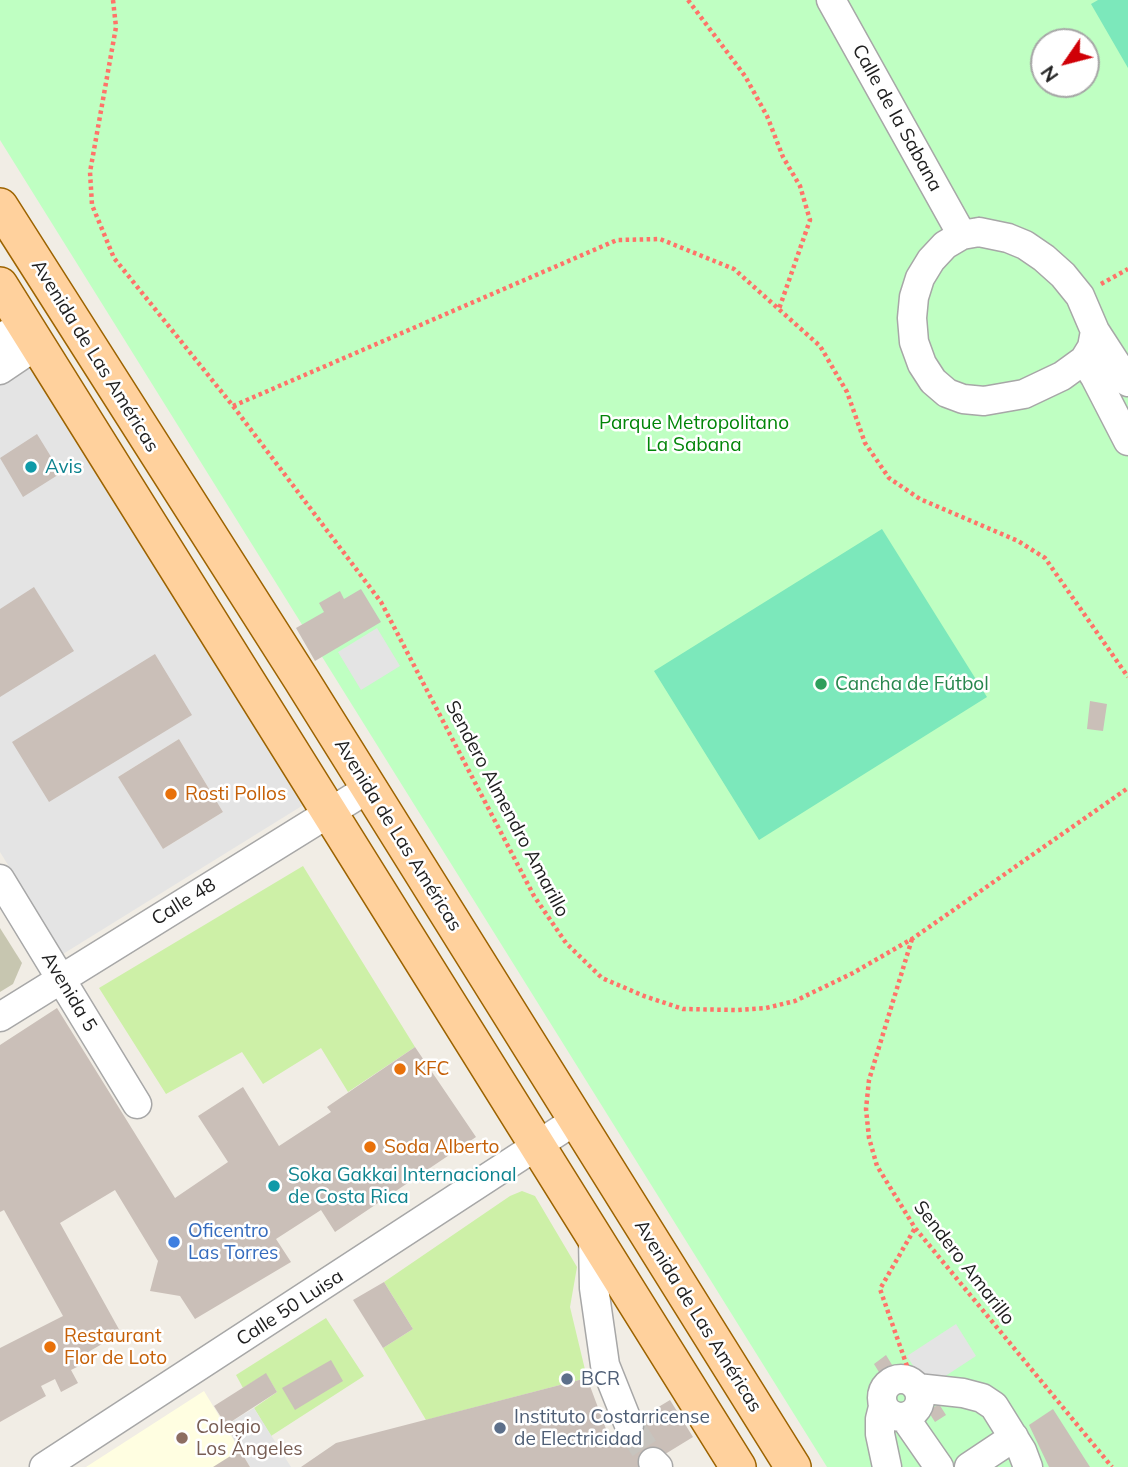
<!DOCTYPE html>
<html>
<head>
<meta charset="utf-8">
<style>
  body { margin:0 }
  #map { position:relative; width:1128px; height:1467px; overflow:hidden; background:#f1ede5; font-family:Mulish,sans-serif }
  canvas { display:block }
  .north { position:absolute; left:1030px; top:28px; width:70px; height:70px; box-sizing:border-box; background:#fff; border:2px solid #a6a6a6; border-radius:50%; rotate:235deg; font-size:19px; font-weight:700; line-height:28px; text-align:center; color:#202020 }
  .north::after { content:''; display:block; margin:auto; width:24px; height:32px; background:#d00007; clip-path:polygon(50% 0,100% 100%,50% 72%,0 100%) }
</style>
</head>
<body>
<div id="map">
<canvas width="1128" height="1467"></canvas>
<div class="north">N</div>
</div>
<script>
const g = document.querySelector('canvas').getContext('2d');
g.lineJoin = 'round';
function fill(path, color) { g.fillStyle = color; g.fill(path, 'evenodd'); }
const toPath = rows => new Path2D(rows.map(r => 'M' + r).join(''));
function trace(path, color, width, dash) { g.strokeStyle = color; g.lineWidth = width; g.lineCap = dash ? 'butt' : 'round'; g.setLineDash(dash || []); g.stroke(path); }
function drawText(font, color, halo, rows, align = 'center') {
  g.font = font + ' Mulish,sans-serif'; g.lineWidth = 5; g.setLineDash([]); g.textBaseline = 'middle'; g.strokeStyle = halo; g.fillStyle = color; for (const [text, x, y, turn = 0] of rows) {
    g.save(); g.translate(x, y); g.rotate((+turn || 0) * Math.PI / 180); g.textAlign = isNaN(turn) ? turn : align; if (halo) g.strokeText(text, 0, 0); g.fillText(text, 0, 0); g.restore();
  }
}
fill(toPath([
  [204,1391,250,1467,86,1467]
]), '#fffee1');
fill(toPath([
  [0,928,22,963,13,984,0,992]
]), '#c7c6b0');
fill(toPath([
  [303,866,415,1047,348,1092,321,1048,263,1084,242,1052,166,1094,99,988],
  [522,1191,535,1196,577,1267,570,1307,587,1378,426,1420,383,1348,413,1329,384,1282,510,1196],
  [326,1318,364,1376,271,1436,254,1408,277,1392,266,1374,243,1388,236,1375]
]), '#cdf0a7');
fill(toPath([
  [0,0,1128,0,1128,1467,827,1467,0,140],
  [1044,42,1086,42,1086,84,1044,84]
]), '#bfffc2');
fill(toPath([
  [1098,0,1128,0,1128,68,1091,4],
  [882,529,987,697,759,840,654,671]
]), '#7ce8bb');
fill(toPath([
  [0,312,305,804,63,954,0,852],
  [179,739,223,812,163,849,118,777],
  [377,628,400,666,361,690,338,652],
  [956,1324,976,1356,927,1388,907,1356],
  [254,1408,291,1467,250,1467,240,1450,226,1425]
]), '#e4e4e4');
fill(toPath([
  [37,434,61,473,23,497,0,458],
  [34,587,74,651,0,697,0,609],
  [361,589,381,622,315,661,296,628,324,612,319,603,340,591,344,599],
  [155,654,192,715,49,802,12,742],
  [1090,701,1107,704,1103,731,1087,729],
  [179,739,223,812,163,849,118,777],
  [57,1008,175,1198,228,1162,198,1116,243,1087,279,1146,331,1112,327,1107,415,1047,476,1137,335,1232,321,1210,276,1239,291,1262,195,1319,180,1296,150,1291,158,1261,115,1190,60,1223,121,1333,83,1355,87,1362,71,1370,78,1383,61,1392,55,1379,41,1386,46,1396,0,1422,0,1348,63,1316,4,1210,0,1212,0,1045],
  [384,1282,413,1329,383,1348,353,1300],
  [886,1355,894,1368,882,1377,874,1364],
  [331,1360,343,1381,295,1410,282,1388],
  [266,1373,277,1392,226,1425,214,1406],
  [587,1378,609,1437,670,1400,693,1437,644,1467,301,1467,336,1443],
  [939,1404,946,1415,935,1422,928,1411],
  [1053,1409,1090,1467,1049,1467,1029,1425],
  [240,1450,250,1467,213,1467]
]), '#cabfb8');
trace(toPath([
  [629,1425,653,1462]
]), '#c7c4be', 28, [28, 14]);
const minor = toPath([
  [831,0,962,235],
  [979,232,1008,238,1025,245,1044,258,1063,275,1080,296,1095,331,1092,347,1084,360,1062,376,1024,394,984,401,963,399,947,393,933,381,922,364,914,342,912,318,914,297,920,278,931,260,945,245,962,235,979,232],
  [1095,331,1128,382],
  [0,339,24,323],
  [1084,360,1095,377,1128,441],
  [0,370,37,345],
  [0,879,137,1104],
  [0,1017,369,788],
  [593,1237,594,1288,605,1365,629,1425],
  '882 1398a19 19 0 1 1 38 0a19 19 0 1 1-38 0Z',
  [917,1388,963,1393,982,1398,994,1406,1022,1451,1028,1467],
  [883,1407,880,1419,880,1434,887,1467],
  [905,1418,939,1467],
  [653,1462,658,1467],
  [44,1467,576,1120],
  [969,1467,1014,1437]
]);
const major = toPath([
  [0,206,301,679,793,1467],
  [0,285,738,1467]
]);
trace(minor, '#a7a7a7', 31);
trace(major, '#9c6300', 38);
trace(toPath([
  [113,0,116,27,90,172,92,205,114,258,233,406,381,602,534,896,566,943,602,978,644,996,683,1009,737,1010,766,1008,795,1001,853,973,912,939,1128,788],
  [688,0,745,76,767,116,783,157,800,186,810,220,779,309],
  [1101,284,1128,269],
  [233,406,617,240,660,239,734,269,820,346,847,392,865,443,889,478,920,499,1018,541,1045,558,1128,677],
  [912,939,869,1080,866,1109,869,1138,877,1166,915,1228,1112,1467],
  [907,1366,880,1289,915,1228]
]), '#ff7369', 4.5, [3.5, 3.5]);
trace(minor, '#fff', 28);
trace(major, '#ffd19d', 35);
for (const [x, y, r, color] of [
  [31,467,7,"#0f9aa8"],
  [821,684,7,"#2e9e5b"],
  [171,794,7,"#e8710a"],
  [400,1069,7,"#e8710a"],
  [370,1147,7,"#e8710a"],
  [274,1186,7,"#0f9aa8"],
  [174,1242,7,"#3f7fe0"],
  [50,1347,7,"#e8710a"],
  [567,1379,7,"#5c6f8a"],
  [500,1428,7,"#5c6f8a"],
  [182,1438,7,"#8d6e63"]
]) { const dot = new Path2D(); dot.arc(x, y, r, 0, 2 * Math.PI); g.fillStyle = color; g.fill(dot); trace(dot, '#fff', 2.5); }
drawText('19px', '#202020', '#fff', [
  ["Calle de la Sabana",897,118,61],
  ["Avenida de Las Américas",95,356,58],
  ["Sendero Almendro Amarillo",507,809,62],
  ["Avenida de Las Américas",398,835,58],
  ["Calle 48",184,902,-32],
  ["Avenida 5",69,992,59],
  ["Sendero Amarillo",964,1263,52],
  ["Calle 50 Luisa",290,1308,-33],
  ["Avenida de Las Américas",698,1316,58]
]);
drawText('19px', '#018508', '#fff', [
  ["Parque Metropolitano",694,423],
  ["La Sabana",694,445]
]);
drawText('19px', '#0d838f', '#fff', [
  ["Avis",45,467],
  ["Soka Gakkai Internacional",288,1175],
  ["de Costa Rica",288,1197]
], 'left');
drawText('19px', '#27864d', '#fff', [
  ["Cancha de Fútbol",835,684]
], 'left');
drawText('19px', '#c56008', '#fff', [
  ["Rosti Pollos",185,794],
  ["KFC",414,1069],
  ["Soda Alberto",384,1147],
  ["Restaurant",64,1336],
  ["Flor de Loto",64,1358]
], 'left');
drawText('19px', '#366cbe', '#fff', [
  ["Oficentro",188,1231],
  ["Las Torres",188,1253]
], 'left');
drawText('19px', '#4e5e75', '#fff', [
  ["BCR",581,1379],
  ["Instituto Costarricense",514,1417],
  ["de Electricidad",514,1439]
], 'left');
drawText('19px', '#785e54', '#fff', [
  ["Colegio",196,1427],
  ["Los Ángeles",196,1449]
], 'left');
</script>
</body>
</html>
